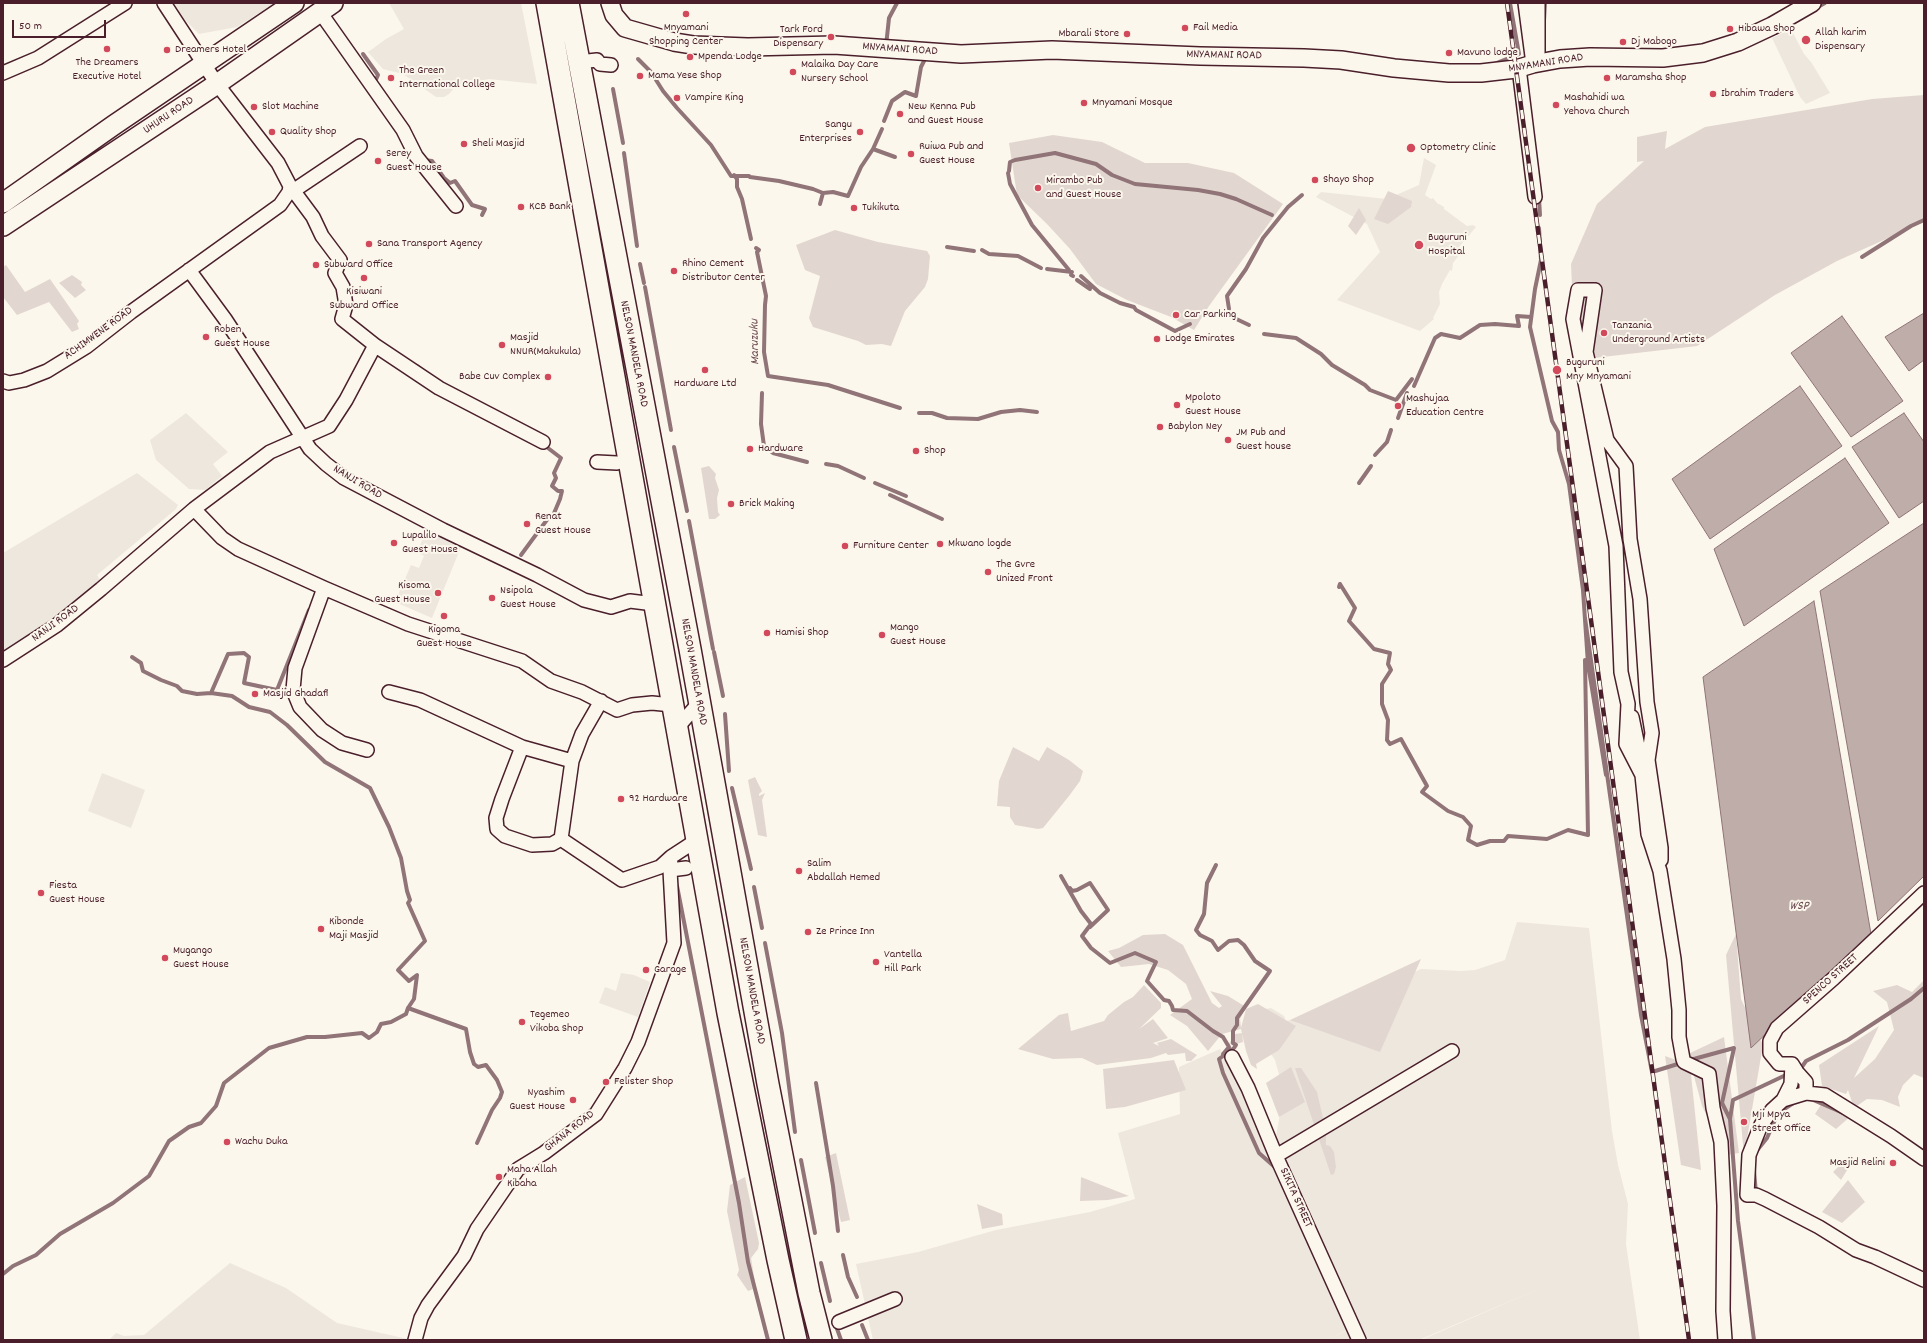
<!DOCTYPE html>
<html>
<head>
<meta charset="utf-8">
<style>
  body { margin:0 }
  #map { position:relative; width:1927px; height:1343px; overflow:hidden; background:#fbf7ec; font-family:Dekko,sans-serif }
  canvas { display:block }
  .frame { position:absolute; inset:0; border:4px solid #4a1f2b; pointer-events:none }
  .scale { position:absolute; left:12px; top:20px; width:94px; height:18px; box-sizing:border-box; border:2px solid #4a1f2b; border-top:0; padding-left:5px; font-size:12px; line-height:14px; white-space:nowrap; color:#4a1f2b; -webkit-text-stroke:3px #fbf7ec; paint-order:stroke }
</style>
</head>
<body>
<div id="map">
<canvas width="1927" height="1343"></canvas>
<div class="frame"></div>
<div class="scale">50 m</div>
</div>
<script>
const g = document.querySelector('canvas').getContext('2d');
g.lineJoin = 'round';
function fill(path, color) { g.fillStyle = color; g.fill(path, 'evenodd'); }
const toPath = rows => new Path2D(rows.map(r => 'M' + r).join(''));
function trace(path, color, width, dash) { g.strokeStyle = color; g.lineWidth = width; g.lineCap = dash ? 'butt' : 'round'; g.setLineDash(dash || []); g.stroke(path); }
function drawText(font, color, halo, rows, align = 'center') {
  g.font = font + ' Dekko,sans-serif'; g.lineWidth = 4; g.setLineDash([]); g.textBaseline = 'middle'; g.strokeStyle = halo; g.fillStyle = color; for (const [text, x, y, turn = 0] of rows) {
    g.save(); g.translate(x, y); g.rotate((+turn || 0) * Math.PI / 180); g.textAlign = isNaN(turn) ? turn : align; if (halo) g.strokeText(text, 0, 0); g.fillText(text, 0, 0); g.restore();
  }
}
fill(toPath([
  [170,3,275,3,237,27,199,34,174,9],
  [389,3,521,3,537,84,489,79,457,85,449,94,444,97,436,97,403,74,383,69,368,52,386,39,404,29],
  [1791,29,1804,54,1811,62,1830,93,1806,104,1800,97,1772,38],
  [1424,158,1436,165,1425,195,1431,199,1433,198,1438,204,1439,204,1444,207,1444,209,1467,226,1473,225,1476,227,1459,247,1462,248,1460,254,1453,263,1452,271,1450,270,1442,284,1439,292,1440,304,1433,318,1434,319,1420,331,1337,300,1380,252,1367,224,1316,197,1321,192,1387,199,1419,185],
  [186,413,228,452,213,464,222,476,205,490,189,489,156,460,150,440],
  [137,473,178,505,176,509,97,575,103,585,3,652,3,553],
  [428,527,463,542,432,618,395,602,411,565,419,568,424,556,417,552],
  [102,773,145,790,131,828,88,811],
  [1517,922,1589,928,1612,1131,1618,1165,1628,1204,1626,1244,1640,1340,1421,1340,1543,1287,1419,1340,1363,1340,1326,1260,1276,1136,1284,1092,1275,1060,1254,1028,1266,1009,1271,1008,1284,1016,1286,1021,1334,1010,1421,969,1461,971,1475,970,1505,960],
  [621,973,634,975,650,982,638,1017,599,1003,605,987,616,991],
  [1220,1049,1279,1163,1351,1328,1329,1339,1348,1330,1352,1340,873,1340,856,1264,918,1252,996,1230,1090,1212,1135,1199,1118,1133,1180,1114,1179,1067],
  [230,1263,286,1288,337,1323,412,1340,109,1340,116,1333,124,1336,144,1335]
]), '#eee7de');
fill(toPath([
  [1924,95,1924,222,1837,261,1775,295,1697,346,1594,358,1593,361,1573,311,1571,264,1597,204,1644,161,1637,162,1637,137,1667,131,1665,149,1705,127,1872,99],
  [1053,135,1102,142,1145,163,1188,163,1234,173,1283,204,1209,306,1194,330,1171,317,1127,300,1096,284,1070,249,1047,224,1017,195,1009,143],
  [1388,191,1412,201,1411,207,1388,224,1374,219],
  [1359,208,1366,220,1356,235,1348,226],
  [835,230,878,242,927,251,930,256,928,279,925,287,905,311,891,346,882,344,866,345,858,341,813,327,809,318,820,276,805,270,796,245],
  [6,265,25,292,50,279,79,321,77,324,79,329,72,332,49,302,17,315,3,297,3,267],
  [72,275,82,282,81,285,86,290,75,298,59,283],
  [709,466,716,474,715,478,719,490,717,498,718,512,720,515,715,519,709,519,701,468],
  [1013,747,1039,761,1047,747,1069,760,1083,771,1080,781,1069,796,1043,828,1038,829,1015,825,1010,817,1010,807,997,806,999,781],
  [755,777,762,791,759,794,759,796,765,793,762,800,767,837,758,835,748,780],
  [1165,934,1183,945,1212,1003,1219,1008,1222,1006,1210,991,1228,996,1246,1007,1240,1019,1241,1028,1246,1009,1258,1004,1296,1026,1279,1050,1256,1064,1257,1069,1251,1065,1246,1051,1241,1029,1222,1034,1208,1051,1187,1026,1170,1015,1192,999,1186,984,1168,970,1149,964,1121,967,1108,951,1119,948,1143,935],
  [1736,934,1741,999,1763,1045,1744,1156,1726,955],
  [1421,959,1380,1052,1290,1020],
  [1924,980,1924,1078,1914,1074,1903,1085,1898,1097,1900,1107,1882,1100,1867,1099,1854,1108,1848,1090,1846,1094,1822,1086,1819,1065,1879,1026,1854,1078,1875,1059,1894,1030,1887,1002,1873,991,1897,985,1912,992],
  [1144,985,1161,1003,1161,1008,1139,1029,1153,1019,1168,1038,1153,1043,1159,1046,1157,1043,1171,1039,1197,1055,1191,1061,1186,1061,1185,1053,1168,1055,1166,1053,1151,1058,1097,1065,1082,1058,1053,1059,1018,1049,1059,1015,1068,1013,1071,1031,1104,1021,1108,1015,1124,1002,1133,997],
  [1242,1033,1243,1042,1233,1045,1229,1044,1235,1034],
  [1724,1037,1739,1153,1726,1155,1702,1106,1688,1054],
  [1665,1056,1690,1065,1701,1170,1681,1165],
  [1174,1060,1186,1090,1125,1107,1106,1109,1103,1069],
  [1291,1067,1305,1102,1279,1117,1266,1083],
  [1295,1068,1301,1068,1317,1092,1326,1131,1326,1145,1330,1146,1334,1152,1336,1167,1334,1174,1331,1175],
  [1824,1100,1852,1115,1836,1129,1815,1114],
  [836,1153,850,1220,841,1222,825,1157],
  [1848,1157,1854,1159,1841,1180,1833,1172],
  [745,1177,759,1243,758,1249,751,1258,756,1288,748,1291,737,1275,739,1270,727,1211,730,1185],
  [1081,1177,1129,1196,1108,1200,1080,1201],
  [1848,1180,1865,1202,1842,1223,1822,1212],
  [977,1204,1002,1214,1003,1225,982,1229]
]), '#e2d7d0');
const water = toPath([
  [1924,313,1924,360,1909,371,1885,337,1924,313],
  [1842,316,1903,401,1851,437,1791,353,1842,316],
  [1800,386,1842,446,1710,539,1672,479,1800,386],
  [1904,413,1924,442,1924,501,1899,518,1852,447,1904,413],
  [1845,458,1889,523,1744,626,1714,549,1845,458],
  [1924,523,1924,876,1878,921,1820,591,1924,523],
  [1814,601,1871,934,1751,1048,1703,677,1814,601]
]);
fill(water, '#bfadaa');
trace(water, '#907477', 1);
trace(toPath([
  [1816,8,1825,3],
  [1544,21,1545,3],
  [886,46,889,18,897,3],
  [363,54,378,75,374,84],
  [638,59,651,72,663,91,677,108,711,145,731,176,749,176,750,177,779,181,813,189,823,193,833,192,848,196,861,167,873,149,882,129],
  [1494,64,1519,54,1510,3],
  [613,89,623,143],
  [884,121,892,101,905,92,916,96,921,67,926,57],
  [873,149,895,157],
  [624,153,637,246],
  [424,160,432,161,444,178,450,183,455,181,472,205,485,209,482,215],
  [1009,171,1010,162,1015,160,1055,153,1096,164,1112,175,1135,184,1198,190,1220,194,1236,199,1272,215],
  [1008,173,1010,184,1032,225,1069,270],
  [734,175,737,179,737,187,742,199,751,239],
  [1539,198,1540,215],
  [820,204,823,193],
  [1539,228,1541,260,1535,289,1530,327,1552,421,1558,432,1559,450,1569,484,1583,590,1588,664,1606,775,1585,618,1641,1015,1652,1072,1681,1063],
  [947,247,974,251],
  [756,248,759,250,757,252,766,296,765,305,764,352,768,376,828,385,900,408],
  [982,250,989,254,1018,256,1041,268],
  [1862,257,1911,226,1924,220],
  [640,264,644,283],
  [1047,269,1072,272],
  [1071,275,1073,276],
  [1081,276,1100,293,1120,303,1134,307,1136,310,1175,331,1190,324],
  [1077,280,1090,289],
  [645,287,671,430],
  [1229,309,1227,296,1246,269,1263,238,1288,207,1302,195],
  [1230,316,1249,325],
  [1264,334,1296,338,1321,354,1332,365,1365,385,1370,390,1396,400,1412,379],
  [417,366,432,377],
  [1414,386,1435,338,1441,334,1460,338,1480,325,1495,324,1519,326,1517,316,1531,317],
  [762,393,761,424,764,446,773,453,807,462],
  [919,413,932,413,947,418,978,419,1001,412,1020,410,1037,412],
  [1398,418,1407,393],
  [674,447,687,511],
  [1375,455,1387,442,1391,430],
  [826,464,838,466,864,478],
  [875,483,906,496],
  [1359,483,1371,466],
  [890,495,942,519],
  [689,521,713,649],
  [521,555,549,517,552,518,560,499,562,491,558,491,552,486,556,478,554,473,561,458,544,445],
  [1339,587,1340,584,1355,608,1349,621,1374,649,1390,653,1388,664,1391,670,1382,684,1382,704,1388,720,1387,740,1390,744,1401,739,1427,786,1422,792,1448,811,1463,817,1471,826,1468,840,1477,845,1490,841,1504,841,1508,836,1547,839,1568,830,1588,835,1585,660],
  [714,652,723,696],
  [132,657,141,663,143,671,161,680,177,686,182,691,197,694,211,693,232,696,249,707,270,712,287,725,325,762,370,788,389,827,401,858,407,891,410,900,408,903,425,941,398,970,409,981,417,975,414,999,408,1008],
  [211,693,228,654,244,653,249,657,244,683,277,690,309,610],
  [725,714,729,771],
  [732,788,751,869],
  [1216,865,1207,883,1204,914,1196,930,1200,935,1212,941,1218,950,1229,941,1238,940,1244,945,1255,961,1270,971,1237,1018,1237,1025,1233,1031,1233,1043,1236,1045,1234,1048,1219,1059,1223,1073,1259,1153,1277,1169],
  [1061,876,1081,911,1091,924,1082,936,1091,948,1110,963,1135,953,1156,962,1147,981,1164,1000,1169,1001,1172,1006,1173,1010,1187,1011,1213,1031,1223,1037,1229,1047,1223,1054],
  [677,886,739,1203,748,1262,768,1340],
  [754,887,762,928],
  [1070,888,1072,891,1077,890,1090,883,1108,910,1090,927],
  [765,943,782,1033,795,1132],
  [1690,1060,1734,1048,1722,1103,1730,1119,1738,1221,1754,1340],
  [1799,1071,1806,1061,1848,1040,1911,999,1924,988],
  [816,1083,833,1186,838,1231],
  [1811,1099,1843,1113],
  [1730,1119,1733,1100,1788,1074],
  [1755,1153,1767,1138,1778,1113,1795,1102],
  [801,1160,815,1233],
  [1754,1171,1756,1193],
  [843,1255,848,1277,857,1297],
  [821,1263,830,1301],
  [3,1274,13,1266,36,1255,60,1234,113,1203,149,1176,169,1141,189,1127,201,1123,216,1106,224,1083,269,1048,307,1037,325,1037,362,1033,369,1038,377,1032,381,1024,391,1022,406,1014,408,1008,466,1029,470,1052,474,1064,478,1067,486,1065,497,1080,502,1092,500,1098,492,1110,477,1143],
  [835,1323,841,1340],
  [862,1325,868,1340]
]), '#907477', 4);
const minor = toPath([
  [1525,3,1533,64],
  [320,12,403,130,416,156,456,206],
  [1538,53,1538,3],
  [579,62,597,60,600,64,611,65],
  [1519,68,1535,197],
  [3,73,38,58,125,3],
  [290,186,313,217,322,236,340,260,335,273,343,287,346,305,342,319,376,346,439,388,543,442],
  [293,191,360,146],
  [189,270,225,319,310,449,326,464,344,478,443,530,537,575,584,600,611,607,630,601,654,604],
  [3,381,9,383,24,380,47,371,86,347,131,312,280,205,289,192,290,186,278,163,217,84,164,3],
  [597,462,617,463],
  [194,509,222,538,238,549,324,588,408,624,522,661,551,681,582,692,617,710,632,705,652,703,672,705],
  [324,588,295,668,293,690,300,707,322,730,342,743,367,750],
  [3,660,57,625,101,589,194,509,270,452,329,426,346,400,373,349,376,346],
  [389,692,420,700,522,747,502,799,496,818,497,829,505,836,532,845,552,844,561,839,572,761,582,734,601,701],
  [1632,717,1638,746,1648,760,1661,848,1661,860],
  [677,728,698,704],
  [522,747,572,761],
  [1648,760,1652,733,1647,702,1640,599,1630,539,1626,466,1607,440,1586,352,1595,290,1578,290,1573,319,1616,546,1621,672,1628,704,1626,744,1642,775,1648,834,1660,871,1674,959,1679,1010,1679,1037,1683,1059,1684,1062,1709,1074,1713,1108,1721,1142,1724,1206,1723,1311,1725,1340],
  [561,839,622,880,660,867,671,857],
  [670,870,686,868],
  [1232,1057,1248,1088,1276,1156,1359,1340],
  [1792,1064,1779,1064,1770,1053,1770,1041,1777,1028,1834,978,1924,893],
  [1792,1064,1797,1072,1806,1082,1806,1093],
  [1783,1100,1791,1084,1792,1064],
  [1276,1156,1452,1051],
  [1924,1159,1891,1136,1825,1095,1806,1093,1783,1100,1772,1110,1761,1125,1749,1155,1747,1195,1756,1195,1765,1199,1819,1227,1856,1250,1875,1257,1924,1280],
  [839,1322,895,1299],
  [415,1340,421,1318,428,1305,464,1256,477,1229,518,1169,544,1153,596,1114,625,1068,638,1042,674,943,670,870,671,857,697,840]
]);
const tertiary = toPath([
  [610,3,614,15,625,28,674,42,693,45,748,47,834,45,961,54,1052,50,1200,56,1304,58,1341,60,1394,68,1449,73,1481,73,1516,69,1533,64,1560,59,1590,57,1663,58,1703,53,1738,42,1772,26,1812,3]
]);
const secondary = toPath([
  [3,203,114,125,294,3],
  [3,226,217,84,333,3]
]);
const primary = toPath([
  [547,3,728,1013,778,1260,796,1340],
  [568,3,690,649,768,1084,809,1293,821,1340]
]);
trace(minor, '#4a1f2b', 16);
trace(tertiary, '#4a1f2b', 20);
trace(secondary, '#4a1f2b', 22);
trace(primary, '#4a1f2b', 24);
trace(minor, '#fbf7ec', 13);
trace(tertiary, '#fbf7ec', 17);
trace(secondary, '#fbf7ec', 19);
trace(primary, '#fbf7ec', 21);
const rail = toPath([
  [1507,3,1689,1340]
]);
trace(rail, '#4a1f2b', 4.5);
trace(rail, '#fbf7ec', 3, [9]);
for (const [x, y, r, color] of [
  [686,14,4,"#d1495b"],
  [1185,28,4,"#d1495b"],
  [1730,29,4,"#d1495b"],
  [1127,34,4,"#d1495b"],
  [831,37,4,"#d1495b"],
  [1806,40,5,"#d1495b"],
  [1623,42,4,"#d1495b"],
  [107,49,4,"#d1495b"],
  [167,50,4,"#d1495b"],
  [1449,53,4,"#d1495b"],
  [690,57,4,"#d1495b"],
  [793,72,4,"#d1495b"],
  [640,76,4,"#d1495b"],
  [391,78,4,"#d1495b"],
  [1607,78,4,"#d1495b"],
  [1713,94,4,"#d1495b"],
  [677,98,4,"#d1495b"],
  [1084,103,4,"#d1495b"],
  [1556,105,4,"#d1495b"],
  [254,107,4,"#d1495b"],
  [900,114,4,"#d1495b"],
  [272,132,4,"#d1495b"],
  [860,132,4,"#d1495b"],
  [464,144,4,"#d1495b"],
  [1411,148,5,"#d1495b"],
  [911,154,4,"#d1495b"],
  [378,161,4,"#d1495b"],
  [1315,180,4,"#d1495b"],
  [1038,188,4,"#d1495b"],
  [521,207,4,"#d1495b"],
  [854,208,4,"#d1495b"],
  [369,244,4,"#d1495b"],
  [1419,245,5,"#d1495b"],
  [316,265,4,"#d1495b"],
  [674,271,4,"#d1495b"],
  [364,278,4,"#d1495b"],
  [1176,315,4,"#d1495b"],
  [1604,333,4,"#d1495b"],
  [206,337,4,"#d1495b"],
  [1157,339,4,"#d1495b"],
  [502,345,4,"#d1495b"],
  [705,370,4,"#d1495b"],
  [1557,370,5,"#d1495b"],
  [548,377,4,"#d1495b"],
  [1177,405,4,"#d1495b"],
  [1398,406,4,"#d1495b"],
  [1160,427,4,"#d1495b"],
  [1228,440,4,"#d1495b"],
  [750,449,4,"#d1495b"],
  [916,451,4,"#d1495b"],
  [731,504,4,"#d1495b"],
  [527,524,4,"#d1495b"],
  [394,543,4,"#d1495b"],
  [940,544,4,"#d1495b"],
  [845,546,4,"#d1495b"],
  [988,572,4,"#d1495b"],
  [438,593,4,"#d1495b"],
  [492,598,4,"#d1495b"],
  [444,616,4,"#d1495b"],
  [767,633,4,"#d1495b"],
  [882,635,4,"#d1495b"],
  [255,694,4,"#d1495b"],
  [621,799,4,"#d1495b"],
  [799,871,4,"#d1495b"],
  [41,893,4,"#d1495b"],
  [321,929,4,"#d1495b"],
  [808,932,4,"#d1495b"],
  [165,958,4,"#d1495b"],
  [876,962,4,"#d1495b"],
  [646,970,4,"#d1495b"],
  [522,1022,4,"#d1495b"],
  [606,1082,4,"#d1495b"],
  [573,1100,4,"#d1495b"],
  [1744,1122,4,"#d1495b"],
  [227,1142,4,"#d1495b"],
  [1893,1163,4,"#d1495b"],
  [499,1177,4,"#d1495b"]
]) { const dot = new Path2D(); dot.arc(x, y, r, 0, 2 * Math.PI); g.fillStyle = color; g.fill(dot); trace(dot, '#fbf7ec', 1.5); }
drawText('12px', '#4a1f2b', '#fbf7ec', [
  ["Mnyamani",686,28,"center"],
  ["Shopping Center",686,42,"center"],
  ["Fail Media",1193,28],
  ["Hibawa Shop",1738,29],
  ["Tark Ford",823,30,"right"],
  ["Dispensary",823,44,"right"],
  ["Allah karim",1815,33],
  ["Dispensary",1815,47],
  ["Mbarali Store",1119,34,"right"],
  ["Dj Mabogo",1631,42],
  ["Dreamers Hotel",175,50],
  ["Mavuno lodge",1457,53],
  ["Mpenda Lodge",698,57],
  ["The Dreamers",107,63,"center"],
  ["Executive Hotel",107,77,"center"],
  ["Malaika Day Care",801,65],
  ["Nursery School",801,79],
  ["The Green",399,71],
  ["International College",399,85],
  ["Mama Yese Shop",648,76],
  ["Maramsha Shop",1615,78],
  ["Ibrahim Traders",1721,94],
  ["Vampire King",685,98],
  ["Mashahidi wa",1564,98],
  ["Yehova Church",1564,112],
  ["Mnyamani Mosque",1092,103],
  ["Slot Machine",262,107],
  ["New Kenna Pub",908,107],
  ["and Guest House",908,121],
  ["Sangu",852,125,"right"],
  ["Enterprises",852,139,"right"],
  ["Quality Shop",280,132],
  ["Sheli Masjid",472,144],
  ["Ruiwa Pub and",919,147],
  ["Guest House",919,161],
  ["Optometry Clinic",1420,148],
  ["Serey",386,154],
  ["Guest House",386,168],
  ["Shayo Shop",1323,180],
  ["Mirambo Pub",1046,181],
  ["and Guest House",1046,195],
  ["KCB Bank",529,207],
  ["Tukikuta",862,208],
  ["Buguruni",1428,238],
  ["Hospital",1428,252],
  ["Sana Transport Agency",377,244],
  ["Rhino Cement",682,264],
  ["Distributor Center",682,278],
  ["Subward Office",324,265],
  ["Kisiwani",364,292,"center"],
  ["Subward Office",364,306,"center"],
  ["Car Parking",1184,315],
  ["Tanzania",1612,326],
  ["Underground Artists",1612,340],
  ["Roben",214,330],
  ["Guest House",214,344],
  ["Masjid",510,338],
  ["NNUR(Makukula)",510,352],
  ["Lodge Emirates",1165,339],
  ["Buguruni",1566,363],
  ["Mny Mnyamani",1566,377],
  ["Babe Cuv Complex",540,377,"right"],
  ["Hardware Ltd",705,384,"center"],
  ["Mpoloto",1185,398],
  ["Guest House",1185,412],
  ["Mashujaa",1406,399],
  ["Education Centre",1406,413],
  ["Babylon Ney",1168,427],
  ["JM Pub and",1236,433],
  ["Guest house",1236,447],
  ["Hardware",758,449],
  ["Shop",924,451],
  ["Brick Making",739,504],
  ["Renat",535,517],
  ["Guest House",535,531],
  ["Lupalilo",402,536],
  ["Guest House",402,550],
  ["Mkwano logde",948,544],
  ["Furniture Center",853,546],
  ["The Gvre",996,565],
  ["Unized Front",996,579],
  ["Kisoma",430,586,"right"],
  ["Guest House",430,600,"right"],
  ["Nsipola",500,591],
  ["Guest House",500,605],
  ["Mango",890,628],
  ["Guest House",890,642],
  ["Kigoma",444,630,"center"],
  ["Guest House",444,644,"center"],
  ["Hamisi Shop",775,633],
  ["Masjid Ghadafi",263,694],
  ["92 Hardware",629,799],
  ["Salim",807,864],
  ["Abdallah Hemed",807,878],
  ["Fiesta",49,886],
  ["Guest House",49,900],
  ["Kibonde",329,922],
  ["Maji Masjid",329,936],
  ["Ze Prince Inn",816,932],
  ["Mugango",173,951],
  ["Guest House",173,965],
  ["Vantella",884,955],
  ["Hill Park",884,969],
  ["Garage",654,970],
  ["Tegemeo",530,1015],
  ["Vikoba Shop",530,1029],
  ["Felister Shop",614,1082],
  ["Nyashim",565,1093,"right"],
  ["Guest House",565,1107,"right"],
  ["Mji Mpya",1752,1115],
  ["Street Office",1752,1129],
  ["Wachu Duka",235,1142],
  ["Masjid Relini",1885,1163,"right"],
  ["Maha Allah",507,1170],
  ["Kibaha",507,1184]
], 'left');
drawText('12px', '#4a1f2b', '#fbf7ec', [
  ["MNYAMANI ROAD",900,50,4],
  ["MNYAMANI ROAD",1224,56,1],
  ["MNYAMANI ROAD",1546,64,-9],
  ["UHURU ROAD",169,116,-34],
  ["ACHIMWENE ROAD",99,334,-36],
  ["NELSON MANDELA ROAD",633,354,79],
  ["NANJI ROAD",357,483,31],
  ["NANJI ROAD",56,624,-36],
  ["NELSON MANDELA ROAD",693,672,80],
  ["SPENCO STREET",1831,980,-42],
  ["NELSON MANDELA ROAD",751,991,80],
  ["GHANA ROAD",570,1132,-38],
  ["SIKITA STREET",1295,1198,66]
]);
drawText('italic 13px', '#6d4a51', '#fbf7ec', [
  ["Maruzuku",756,342,-91],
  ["WSP",1799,907]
]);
</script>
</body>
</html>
